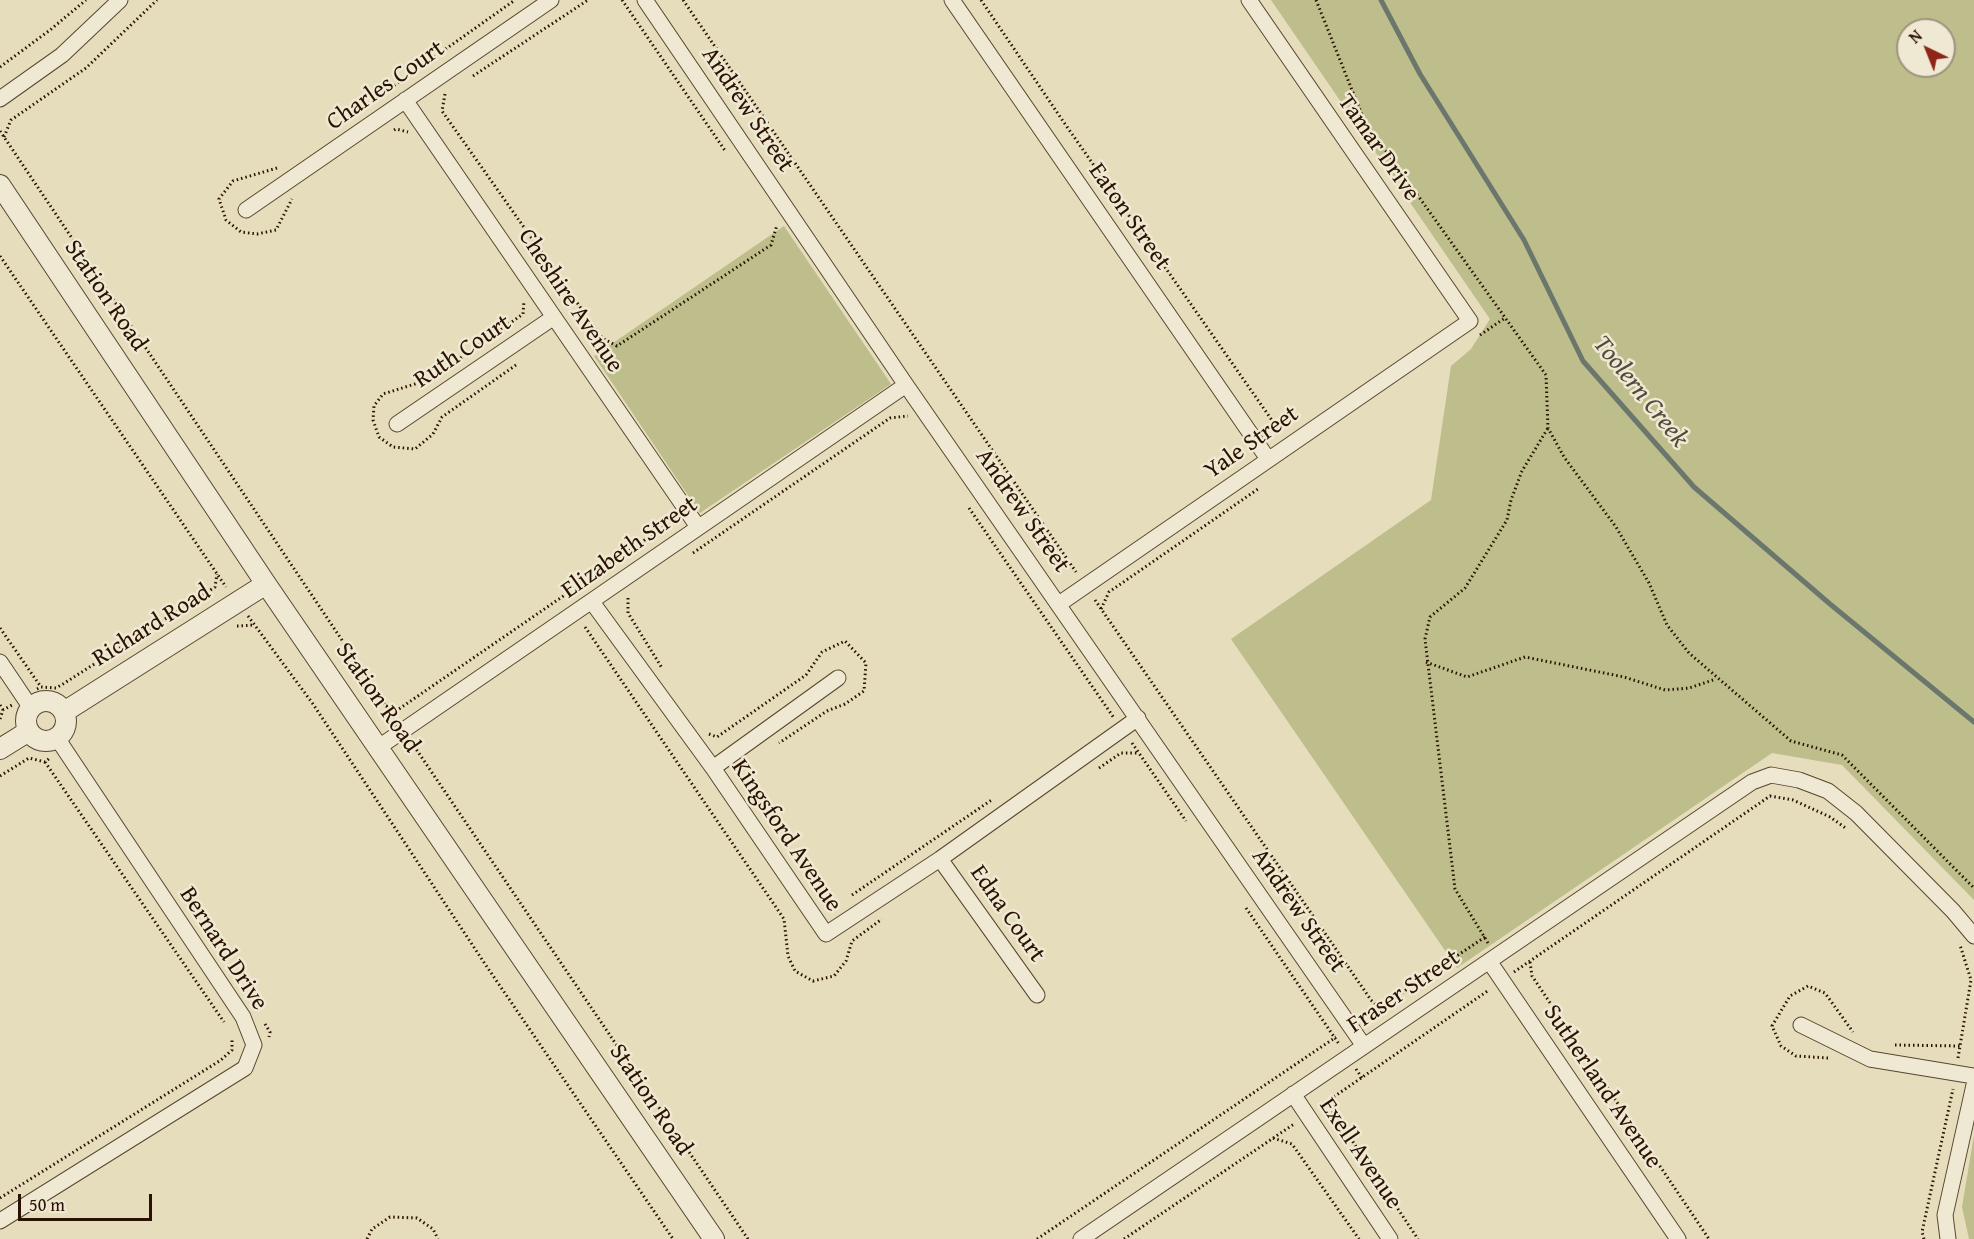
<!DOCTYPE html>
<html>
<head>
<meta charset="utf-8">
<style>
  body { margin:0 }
  #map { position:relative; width:1974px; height:1239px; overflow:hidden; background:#e6ddbc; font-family:"Gentium Book Plus",serif }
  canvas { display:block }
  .north { position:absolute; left:1896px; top:18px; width:60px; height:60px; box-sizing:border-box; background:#efe9d3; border:2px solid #a0937f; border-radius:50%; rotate:317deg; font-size:16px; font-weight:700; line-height:24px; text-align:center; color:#2a1200 }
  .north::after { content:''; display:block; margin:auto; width:21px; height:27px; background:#8f2418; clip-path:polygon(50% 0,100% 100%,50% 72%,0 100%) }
  .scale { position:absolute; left:18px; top:1194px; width:134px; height:27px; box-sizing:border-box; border:3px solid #2a1200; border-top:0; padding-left:8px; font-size:18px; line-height:21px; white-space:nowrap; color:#2a1200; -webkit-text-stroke:4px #efe9d3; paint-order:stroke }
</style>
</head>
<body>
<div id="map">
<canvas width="1974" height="1239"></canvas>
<div class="north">N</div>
<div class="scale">50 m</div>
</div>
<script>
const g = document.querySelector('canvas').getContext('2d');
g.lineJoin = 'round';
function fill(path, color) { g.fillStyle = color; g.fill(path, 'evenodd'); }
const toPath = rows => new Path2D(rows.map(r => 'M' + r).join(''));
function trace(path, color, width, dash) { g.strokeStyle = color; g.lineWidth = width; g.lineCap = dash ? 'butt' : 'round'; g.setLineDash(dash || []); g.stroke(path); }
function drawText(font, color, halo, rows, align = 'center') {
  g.font = font + ' "Gentium Book Plus",serif'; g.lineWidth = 5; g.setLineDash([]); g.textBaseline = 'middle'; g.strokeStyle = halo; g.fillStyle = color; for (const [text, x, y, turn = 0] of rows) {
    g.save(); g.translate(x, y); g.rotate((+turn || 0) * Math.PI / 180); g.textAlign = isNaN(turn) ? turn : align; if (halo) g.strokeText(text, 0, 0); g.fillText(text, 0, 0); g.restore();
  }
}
fill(toPath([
  [1271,0,1974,0,1974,900,1842,765,1772,753,1457,968,1231,639,1431,500,1451,366,1471,349,1490,319],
  [1908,30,1944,30,1944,66,1908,66],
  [784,226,891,384,700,513,594,356],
  [1974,1135,1974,1239,1969,1239,1962,1207]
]), '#bdbe8b');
trace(toPath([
  [1381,0,1420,74,1524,240,1583,361,1694,487,1830,604,1974,722]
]), '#6b776c', 5);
const minor = toPath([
  [645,0,906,385,1364,1046],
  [952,0,1268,459],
  [0,99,62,55,120,0],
  [405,100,698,527],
  [246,210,551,0],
  [397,424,554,317],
  [592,602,713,768,826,934,940,859,1138,718],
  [1059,604,1470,321,1249,0],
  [0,662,31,708],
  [379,747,906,385],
  [713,768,838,678],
  [940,859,1037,995],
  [1489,961,1678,1239],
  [1801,1025,1870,1059,1974,1076],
  [1293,1094,1390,1239],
  [0,1221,245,1068,254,1045,243,1017,57,738],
  [1081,1239,1752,782,1771,775,1799,780,1828,791,1856,813,1953,911,1974,936],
  [1948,1239,1945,1215,1974,1085]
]);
const tertiary = toPath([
  [0,185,266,584,714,1239],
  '26 721a20 20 0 1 1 40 0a20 20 0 1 1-40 0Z',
  [64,712,266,584],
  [0,749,29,731]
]);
trace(minor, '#59452f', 17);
trace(tertiary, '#59452f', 22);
trace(toPath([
  [622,0,726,152],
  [683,0,1076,572],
  [981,0,1065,124,1276,426,1284,428],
  [1316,0,1364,120,1546,375,1548,428,1564,457,1616,527,1649,583,1667,625,1689,653,1791,741,1842,755,1974,888],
  [0,67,50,30,86,0],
  [473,76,588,0],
  [445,94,442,111,602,338,617,346,771,245,777,225],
  [361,109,515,0],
  [394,130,396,129,408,132],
  [0,131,395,719],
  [4,137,11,120,86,68,157,0],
  [277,168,233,181,219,199,226,220,241,232,257,234,276,230,292,199],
  [0,256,226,587],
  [1480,335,1505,318],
  [516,365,442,417,433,434,415,449,393,447,379,437,373,420,374,406,383,394,431,379,523,314,524,301],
  [969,508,1114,718],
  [693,553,890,418,908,416],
  [628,598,628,613,662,668],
  [1095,600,1371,1000,1380,1008],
  [1101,609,1109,592,1258,489],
  [248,616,313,704,485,964,673,1239],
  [237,626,254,625],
  [585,627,784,919,788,956,795,971,813,981,834,976,846,961,852,941,882,919],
  [0,628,41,687],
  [1426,662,1467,677,1525,657,1624,677,1665,690,1689,688,1716,679],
  [37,689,41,687,56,688,63,684,215,587,217,574],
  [0,705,3,710],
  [386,706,399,709,668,524,670,515],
  [0,719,3,710,12,705],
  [709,734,717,737,806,675,822,652,845,641,866,663,864,691,845,704,827,711,779,743],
  [1132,743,1186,821],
  [414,746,748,1239],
  [415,748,418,741],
  [45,762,224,1022],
  [1099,768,1121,753,1139,753],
  [0,776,29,758,45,762,51,757],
  [852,895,993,799],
  [1246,908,1339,1044],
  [1488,943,1455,889,1425,639,1430,617,1465,588,1507,520,1511,500,1522,471,1548,428],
  [1530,962,1532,976,1709,1239],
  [1514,972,1770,796,1793,800,1830,817,1847,829],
  [1364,1018,1485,937],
  [265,1024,270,1032,269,1037],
  [1895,1045,1960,1046],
  [1828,1058,1796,1056,1781,1046,1772,1026,1790,996,1808,986,1825,993,1853,1032],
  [1958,1058,1971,980,1960,945],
  [1356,1069,1362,1078],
  [1332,1098,1333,1112,1418,1239],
  [1319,1107,1489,990],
  [1273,1138,1292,1144,1359,1239],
  [0,1198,221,1060,232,1050,232,1038],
  [367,1239,372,1229,390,1217,417,1218,433,1229,438,1239],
  [1037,1239,1336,1037],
  [1124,1239,1294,1124],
  [1924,1239,1922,1232,1953,1089]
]), '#2a1200', 3, [1.5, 3]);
trace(minor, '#efe9d3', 15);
trace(tertiary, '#efe9d3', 20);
drawText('24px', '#2a1200', '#efe9d3', [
  ["Charles Court",386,86,-35],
  ["Andrew Street",747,110,56],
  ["Tamar Drive",1378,148,55],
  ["Eaton Street",1129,217,55],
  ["Station Road",105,296,56],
  ["Cheshire Avenue",570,301,56],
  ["Ruth Court",463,352,-34],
  ["Yale Street",1252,443,-35],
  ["Andrew Street",1022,511,55],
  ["Elizabeth Street",630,548,-35],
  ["Richard Road",152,626,-32],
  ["Station Road",377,698,55],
  ["Kingsford Avenue",786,836,56],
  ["Andrew Street",1298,911,55],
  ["Edna Court",1007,914,55],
  ["Bernard Drive",223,949,57],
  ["Fraser Street",1404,992,-34],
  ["Sutherland Avenue",1602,1087,56],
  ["Station Road",650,1100,56],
  ["Exell Avenue",1360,1154,56]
]);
drawText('italic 26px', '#504d3f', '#efe9d3', [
  ["Toolern Creek",1640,392,51]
]);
</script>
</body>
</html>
